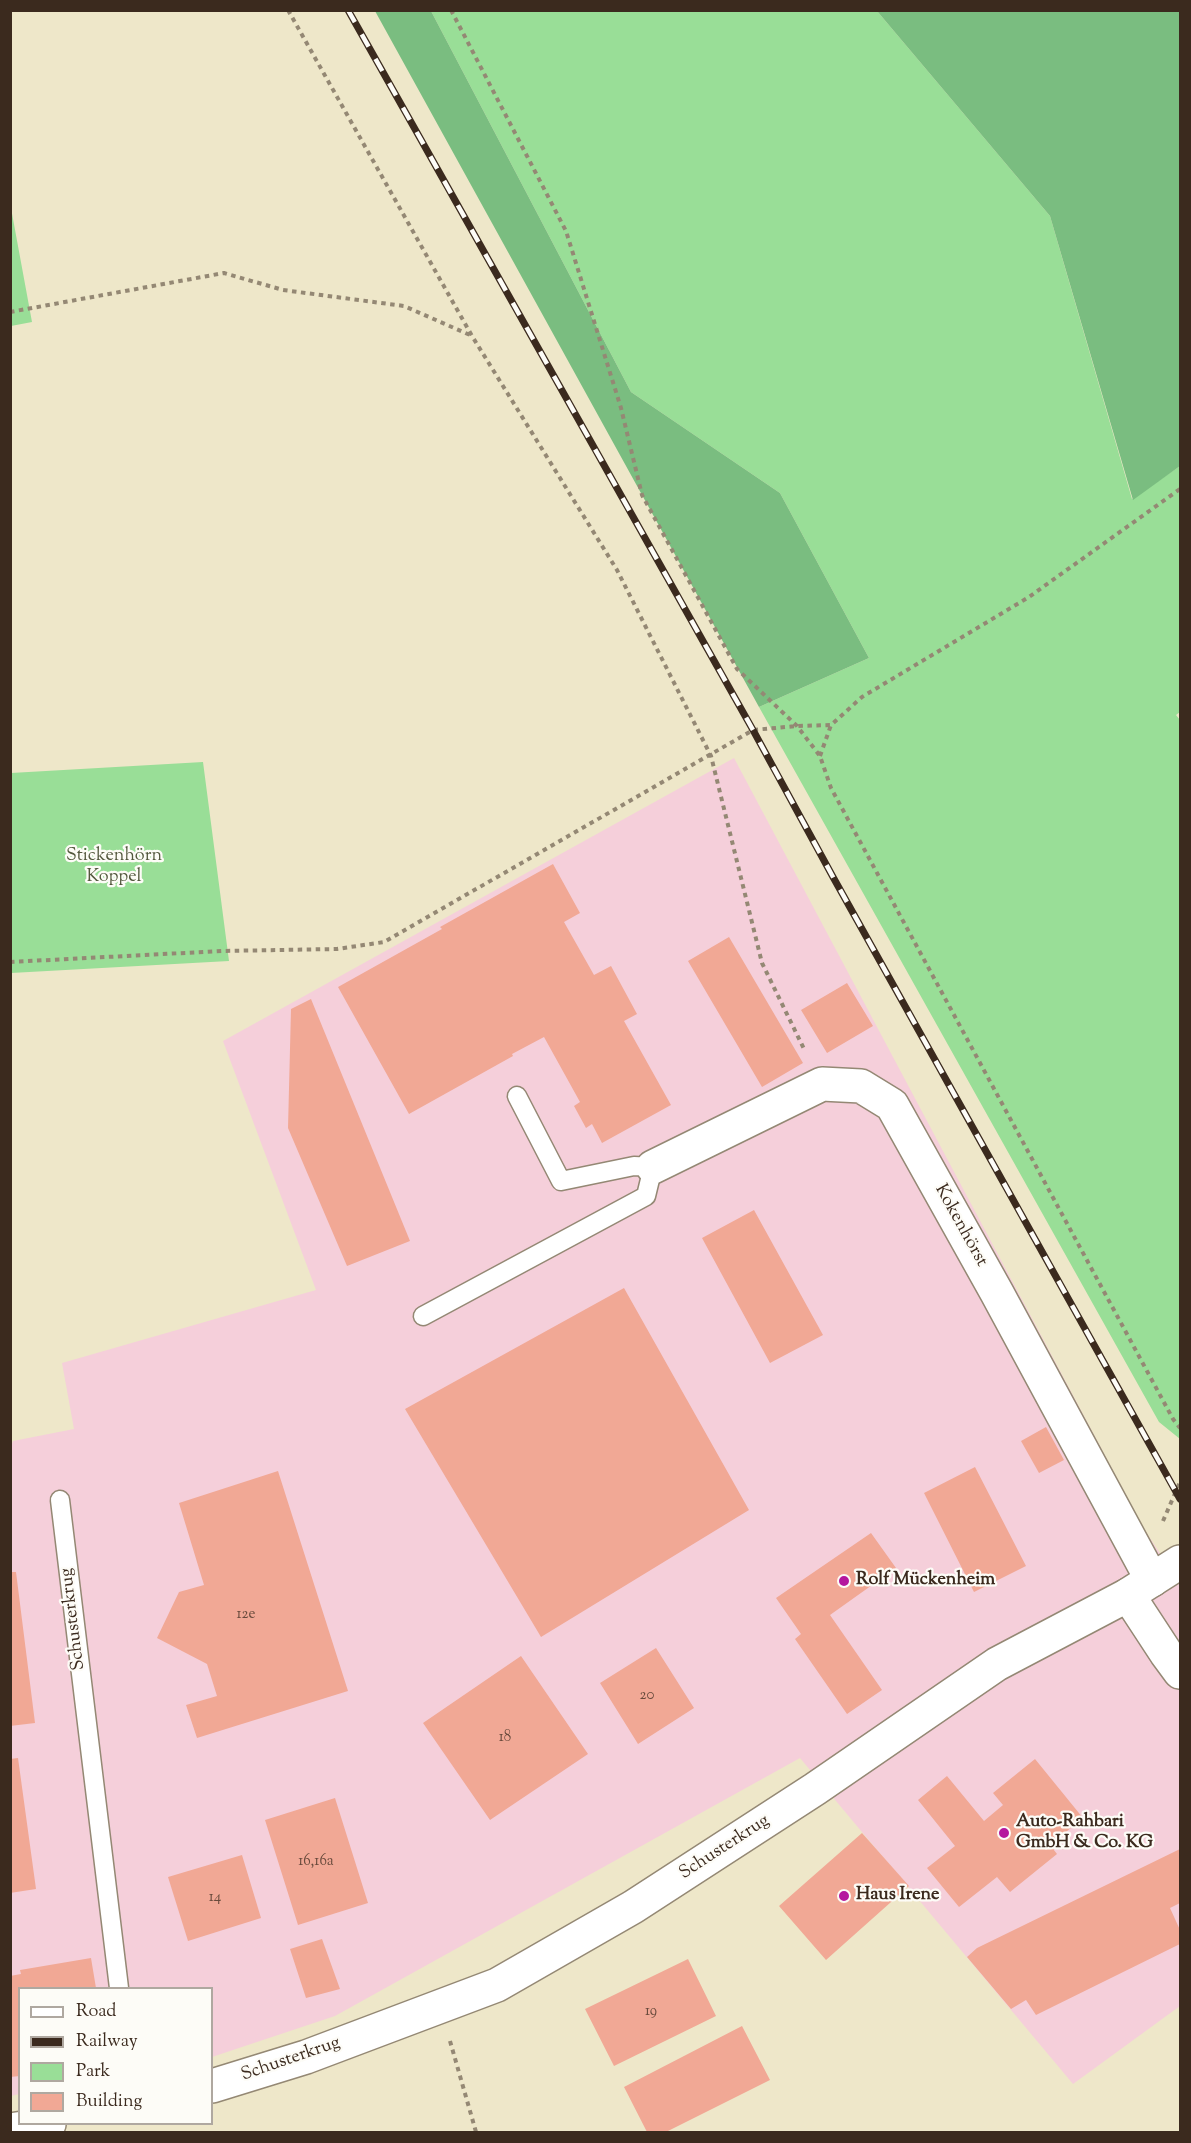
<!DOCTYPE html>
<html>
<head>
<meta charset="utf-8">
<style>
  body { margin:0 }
  #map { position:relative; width:1191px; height:2143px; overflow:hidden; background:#eee7c9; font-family:"Sorts Mill Goudy",serif }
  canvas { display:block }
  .frame { position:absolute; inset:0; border:12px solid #3b2a1e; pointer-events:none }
  .legend { position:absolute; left:18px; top:1987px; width:195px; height:138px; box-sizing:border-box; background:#fdfcf7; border:2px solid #afa8a0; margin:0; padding:8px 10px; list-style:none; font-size:18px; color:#3b2a1e }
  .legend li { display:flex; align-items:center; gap:12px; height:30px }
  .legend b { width:30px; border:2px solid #afa8a0 }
</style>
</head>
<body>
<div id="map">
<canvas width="1191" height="2143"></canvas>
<div class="frame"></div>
<ul class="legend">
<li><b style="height:8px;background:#fff"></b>Road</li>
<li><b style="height:8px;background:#3b2a1e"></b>Railway</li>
<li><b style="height:16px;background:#99de97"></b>Park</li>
<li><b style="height:16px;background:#f1a895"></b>Building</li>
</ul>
</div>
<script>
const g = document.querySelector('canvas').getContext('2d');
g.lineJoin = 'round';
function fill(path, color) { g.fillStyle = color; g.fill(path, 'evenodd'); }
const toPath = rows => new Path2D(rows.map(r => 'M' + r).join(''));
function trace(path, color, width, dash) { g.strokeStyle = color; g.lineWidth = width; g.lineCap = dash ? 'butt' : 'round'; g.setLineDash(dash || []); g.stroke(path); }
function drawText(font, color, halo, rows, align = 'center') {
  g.font = font + ' "Sorts Mill Goudy",serif'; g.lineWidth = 4.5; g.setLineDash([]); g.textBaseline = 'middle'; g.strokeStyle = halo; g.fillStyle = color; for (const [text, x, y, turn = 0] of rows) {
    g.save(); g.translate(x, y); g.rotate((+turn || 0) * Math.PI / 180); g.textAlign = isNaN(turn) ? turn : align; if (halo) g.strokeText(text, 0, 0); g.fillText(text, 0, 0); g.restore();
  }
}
fill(toPath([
  [734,758,1144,1529,1180,1584,1180,2006,1073,2084,800,1758,335,2016,212,2057,212,1988,20,1988,19,2094,11,2096,10,1449,13,1441,74,1429,62,1363,316,1290,223,1041]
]), '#f5cfda');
fill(toPath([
  [431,11,877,11,1050,216,1132,499,1180,466,1180,712,1176,715,1180,720,1180,1439,1159,1422,759,707,869,658,780,493,631,392],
  [11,208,32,322,11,326,10,326],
  [203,762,229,961,11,973,11,773]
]), '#99de97');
fill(toPath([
  [375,11,431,11,631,392,780,493,869,658,759,707],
  [877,11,1180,11,1180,466,1133,500,1050,216]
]), '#7abd80');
fill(toPath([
  [553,864,580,913,564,922,594,975,611,966,637,1014,624,1021,671,1105,602,1143,592,1124,586,1128,574,1106,580,1102,544,1037,512,1054,513,1056,409,1114,338,987,442,929,440,927],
  [729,937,803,1063,762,1087,688,961],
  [847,983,873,1026,827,1053,801,1010],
  [311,999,410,1241,347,1266,288,1128,291,1009],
  [754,1210,823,1335,770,1363,702,1238],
  [624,1288,749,1510,541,1637,405,1409],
  [1046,1427,1064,1460,1039,1473,1021,1441],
  [975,1467,1026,1566,974,1592,924,1493],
  [278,1471,348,1691,197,1738,186,1705,217,1696,207,1664,157,1638,179,1592,204,1585,179,1503],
  [871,1533,896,1568,830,1615,882,1690,847,1714,795,1639,801,1634,776,1598],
  [10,1572,16,1572,35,1723,10,1726],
  [656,1648,694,1708,638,1744,600,1683],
  [521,1656,588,1754,490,1820,423,1723],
  [18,1758,36,1889,10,1893,10,1759],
  [1035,1759,1083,1818,1050,1845,1057,1854,1010,1892,997,1877,959,1907,927,1868,955,1846,918,1800,947,1776,984,1821,1003,1805,993,1793],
  [335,1798,368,1903,298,1925,265,1820],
  [862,1833,909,1886,826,1960,779,1906],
  [1180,1849,1180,1903,1170,1908,1180,1930,1180,1944,1036,2015,1026,2000,1011,2009,967,1957,977,1948],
  [242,1855,261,1918,188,1941,168,1877],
  [322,1939,340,1989,306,1998,290,1949],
  [91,1958,96,1988,20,1988,20,2076,10,2077,10,1976,21,1974,20,1970],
  [688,1959,716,2016,614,2066,585,2009],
  [742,2026,770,2080,666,2132,647,2132,624,2087]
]), '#f1a895');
const service = toPath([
  [423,1316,646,1196,653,1167,634,1166,561,1181,517,1096],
  [60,1500,119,1988]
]);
const minor = toPath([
  [653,1167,822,1084,861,1086,892,1105,997,1293,1152,1580],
  [1128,1595,1166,1653,1180,1672]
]);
const tertiary = toPath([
  [212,2086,306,2057,497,1985,633,1907,815,1789,997,1664,1128,1595,1180,1562],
  [10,2130,49,2124]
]);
trace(service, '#948874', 21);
trace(minor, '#948874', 36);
trace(tertiary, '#948874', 36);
trace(toPath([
  [288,10,472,336,617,570,711,756,762,963,805,1051],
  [451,10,566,231,621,408,642,495,737,669,797,726,820,756,831,788,1173,1419,1180,1428],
  [10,312,224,273,283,290,404,306,470,335],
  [820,756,831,725],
  [10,962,222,951,337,949,384,942,753,730,797,726,831,725,862,697,1029,597,1180,489],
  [1163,1521,1180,1482],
  [450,2041,476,2132]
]), '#948874', 4, [4.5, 4.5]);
trace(service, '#fff', 18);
trace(minor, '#fff', 33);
trace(tertiary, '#fff', 33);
const rail = toPath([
  [348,10,753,730,833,877,1180,1499]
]);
trace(rail, '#3b2a1e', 7);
trace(rail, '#fdfcf7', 4.5, [14]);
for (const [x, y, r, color] of [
  [844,1581,6,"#b5179e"],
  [1004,1833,6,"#b5179e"],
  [844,1896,6,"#b5179e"]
]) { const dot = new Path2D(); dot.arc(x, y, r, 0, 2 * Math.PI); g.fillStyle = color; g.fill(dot); trace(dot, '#fdfcf7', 2); }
drawText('15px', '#684a3c', null, [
  ["12e",246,1615],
  ["20",647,1696],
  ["18",505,1738],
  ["16,16a",316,1862],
  ["14",215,1898],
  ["19",651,2012]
]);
drawText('18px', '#52573c', '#fdfcf7', [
  ["Stickenhörn",114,857],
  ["Koppel",114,878]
]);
drawText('18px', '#3b2a1e', '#fdfcf7', [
  ["Kokenhörst",960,1226,61],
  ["Schusterkrug",74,1619,-97],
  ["Schusterkrug",725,1848,-33],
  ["Schusterkrug",291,2060,-19]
]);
drawText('bold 18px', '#3b2a1e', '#fdfcf7', [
  ["Rolf Mückenheim",856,1581],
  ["Auto-Rahbari",1016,1823],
  ["GmbH & Co. KG",1016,1844],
  ["Haus Irene",856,1896]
], 'left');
</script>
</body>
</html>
